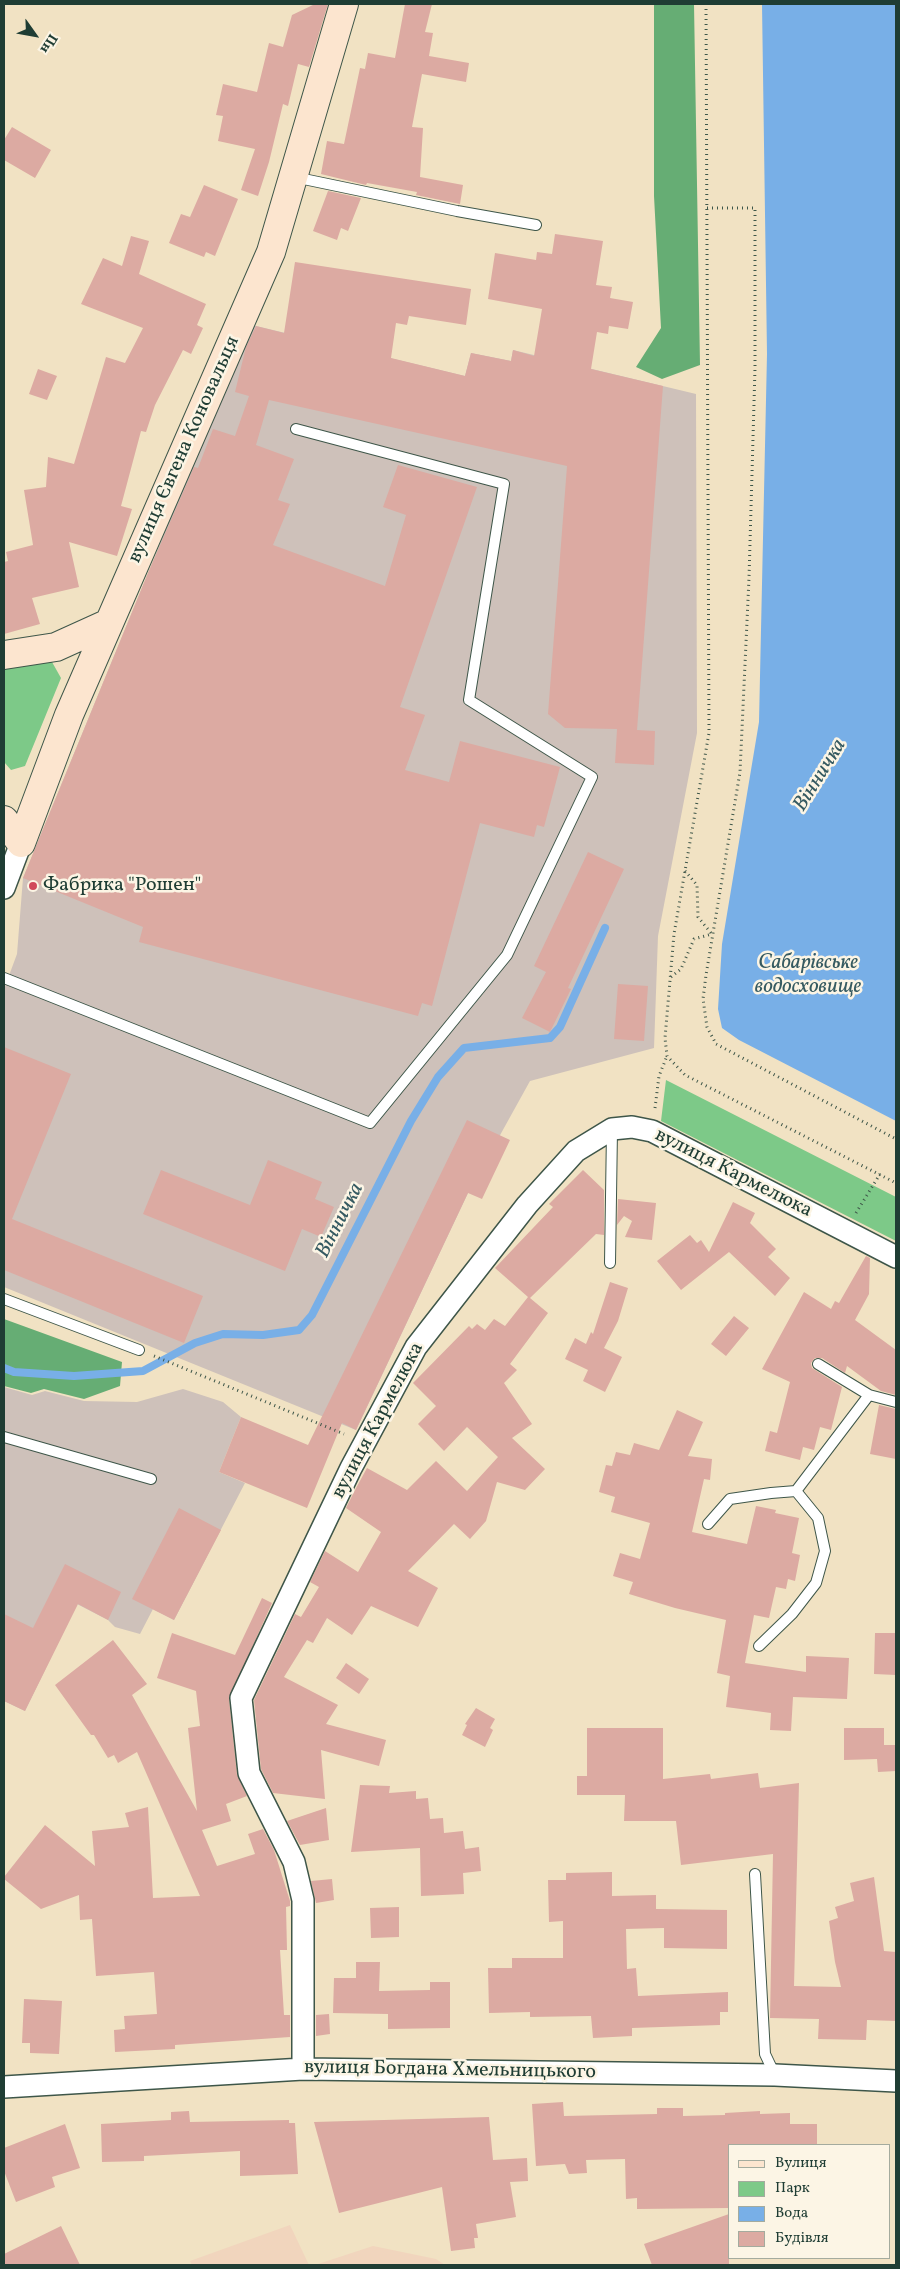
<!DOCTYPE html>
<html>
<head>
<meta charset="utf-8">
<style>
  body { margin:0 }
  #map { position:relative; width:900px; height:2269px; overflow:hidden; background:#f1e2c3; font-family:Vollkorn,serif }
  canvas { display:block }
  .frame { position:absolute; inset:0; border:5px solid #1f3d34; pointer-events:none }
  .legend { position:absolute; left:728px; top:2144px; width:162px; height:115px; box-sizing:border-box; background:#fcf5e5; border:1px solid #a4ab9e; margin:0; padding:6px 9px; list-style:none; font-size:15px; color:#1f3d34 }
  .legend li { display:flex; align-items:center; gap:10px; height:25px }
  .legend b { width:25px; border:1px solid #a4ab9e }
  .north { position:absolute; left:10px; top:10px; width:50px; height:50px; -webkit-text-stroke:4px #fcf5e5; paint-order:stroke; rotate:122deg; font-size:14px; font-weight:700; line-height:20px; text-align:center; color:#1f3d34 }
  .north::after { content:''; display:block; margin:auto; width:18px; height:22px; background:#1f3d34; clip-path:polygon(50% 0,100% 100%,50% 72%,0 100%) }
</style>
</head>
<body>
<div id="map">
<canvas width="900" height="2269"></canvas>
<div class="frame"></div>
<ul class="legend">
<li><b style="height:6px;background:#fce5cf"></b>Вулиця</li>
<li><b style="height:14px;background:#7dc988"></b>Парк</li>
<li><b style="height:14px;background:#78afe7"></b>Вода</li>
<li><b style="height:14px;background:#dcaaa2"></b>Будівля</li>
</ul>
<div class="north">Пн</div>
</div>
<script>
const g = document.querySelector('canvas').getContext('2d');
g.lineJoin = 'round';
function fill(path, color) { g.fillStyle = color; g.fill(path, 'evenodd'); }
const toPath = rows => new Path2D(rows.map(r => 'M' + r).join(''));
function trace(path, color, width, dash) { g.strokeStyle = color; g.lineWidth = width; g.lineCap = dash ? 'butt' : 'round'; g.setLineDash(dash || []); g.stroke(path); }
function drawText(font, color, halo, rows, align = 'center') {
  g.font = font + ' Vollkorn,serif'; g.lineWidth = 5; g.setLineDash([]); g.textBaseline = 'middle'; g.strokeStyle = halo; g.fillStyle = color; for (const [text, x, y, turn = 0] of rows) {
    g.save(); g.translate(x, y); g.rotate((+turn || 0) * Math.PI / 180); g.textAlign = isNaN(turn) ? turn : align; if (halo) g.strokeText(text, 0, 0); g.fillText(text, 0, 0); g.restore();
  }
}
fill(toPath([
  [290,2225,309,2265,192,2265,190,2261],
  [373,2246,436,2259,445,2265,315,2265]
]), '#f1d5bd');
fill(toPath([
  [252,325,465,376,471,353,511,361,513,350,696,394,697,733,658,936,654,1048,530,1081,468,1193,356,1430,4,1287,4,989,17,954,23,878,192,466,225,392],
  [4,1387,32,1395,45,1391,84,1401,137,1402,183,1389,223,1402,241,1417,219,1472,245,1483,174,1620,153,1609,140,1634,115,1627,108,1620,77,1604,25,1711,4,1701]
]), '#cec1ba');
fill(toPath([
  [52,662,61,678,25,766,11,770,4,762,4,667],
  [666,1080,896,1197,896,1241,661,1121]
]), '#7dc988');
fill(toPath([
  [654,4,694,4,700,365,662,379,636,367,661,328,654,196],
  [4,1319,122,1362,120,1386,84,1399,44,1389,31,1393,4,1386]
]), '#66ad74');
fill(toPath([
  [762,4,896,4,896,1121,739,1040,722,1028,718,1009,722,944,759,722,767,354]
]), '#78afe7');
trace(toPath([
  [4,1368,14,1372,74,1376,143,1371,195,1343,223,1334,263,1335,299,1330,312,1315,411,1121,438,1077,464,1048,550,1038,560,1027,605,928]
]), '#78afe7', 8);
fill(toPath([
  [315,4,328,4,309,67,298,64,288,106,283,104,269,162,258,196,241,190,255,149,218,141,223,116,216,115,223,84,257,92,269,43,283,47,292,15],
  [405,4,432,4,425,32,433,33,429,56,469,63,466,82,422,74,412,127,423,128,420,177,463,185,460,204,416,195,417,192,367,183,366,185,321,174,327,141,344,144,360,68,365,69,368,53,395,58],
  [12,127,51,150,35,178,4,160,4,140],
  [204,185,238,199,215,256,206,252,204,257,169,243,181,214,190,217],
  [328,191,361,198,348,231,341,228,337,240,313,231],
  [555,234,603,241,596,285,612,287,610,298,633,302,628,329,609,326,608,334,597,332,591,369,663,386,637,730,655,731,654,765,615,763,617,729,565,728,548,714,567,466,269,400,256,445,294,459,278,500,290,504,273,545,385,586,406,515,383,507,398,465,477,487,400,707,425,715,405,770,449,782,460,741,560,767,544,827,537,825,534,837,480,823,432,1006,422,1003,418,1016,139,942,143,927,23,878,148,573,194,467,198,468,213,429,235,436,249,396,235,392,246,347,256,326,284,333,295,262,471,289,466,325,409,316,407,325,396,323,391,358,465,376,471,353,511,361,513,350,534,356,542,309,488,299,495,253,536,260,537,252,552,254],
  [131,236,149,241,139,274,206,304,197,325,203,328,191,354,183,350,155,405,146,432,141,431,121,506,132,509,117,556,69,542,79,587,32,598,40,624,4,634,4,562,8,561,6,552,33,545,24,490,46,487,48,457,74,464,106,357,125,363,143,328,81,304,103,258,122,266],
  [38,369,57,376,47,400,29,394],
  [588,852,624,869,568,988,571,989,550,1032,522,1018,546,972,534,966],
  [618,984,648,986,644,1041,614,1039],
  [4,1047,71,1074,12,1219,203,1296,184,1343,4,1270],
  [467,1120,510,1140,482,1199,468,1193,356,1430,342,1423,307,1508,219,1472,241,1417,308,1445],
  [268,1160,322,1182,315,1199,334,1207,321,1237,302,1229,285,1271,143,1214,161,1170,250,1205],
  [583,1170,604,1190,604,1235,596,1234,530,1298,548,1313,510,1364,517,1370,504,1383,532,1424,512,1438,545,1469,525,1490,497,1482,486,1521,470,1539,454,1524,408,1571,438,1588,418,1627,371,1606,352,1635,327,1618,313,1643,307,1640,284,1677,338,1705,326,1724,386,1740,379,1766,321,1750,325,1799,273,1793,261,1769,254,1700,295,1614,301,1617,319,1587,310,1582,325,1551,358,1572,381,1532,346,1508,355,1490,367,1468,407,1490,436,1461,467,1491,498,1457,467,1427,444,1451,418,1424,436,1406,413,1383,469,1326,472,1329,477,1324,485,1330,494,1319,505,1326,528,1297,495,1268,553,1207,549,1204],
  [618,1199,656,1203,652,1240,625,1237,632,1221,624,1216,617,1225],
  [733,1202,755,1213,750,1223,776,1249,768,1257,790,1278,775,1296,729,1252,681,1290,657,1261,690,1235,697,1243,701,1240,709,1252],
  [866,1256,870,1258,869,1294,855,1320,896,1350,896,1395,881,1391,847,1366,845,1373,822,1358,815,1358,811,1363,812,1368,842,1387,831,1430,820,1427,814,1450,803,1447,800,1460,765,1451,770,1431,777,1433,790,1382,762,1369,804,1292,831,1309,835,1301,839,1303],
  [610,1282,628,1288,618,1321,604,1348,622,1357,605,1392,583,1381,588,1370,565,1359,575,1338,586,1344,591,1332,593,1334],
  [734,1316,749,1328,726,1356,711,1344],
  [879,1405,896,1409,896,1459,870,1454],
  [677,1410,703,1422,688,1456,712,1459,710,1480,704,1479,692,1532,747,1544,756,1506,776,1510,775,1513,799,1518,792,1553,800,1555,795,1581,788,1579,786,1589,776,1587,769,1618,754,1615,745,1663,806,1672,806,1656,849,1658,847,1699,793,1697,791,1731,770,1730,771,1713,726,1707,730,1676,717,1673,726,1620,675,1608,629,1594,633,1582,613,1576,620,1553,640,1559,650,1523,611,1512,615,1497,599,1492,606,1465,612,1466,616,1452,630,1455,634,1443,659,1450],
  [179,1508,221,1530,174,1620,132,1599],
  [65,1564,121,1592,108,1620,78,1604,25,1711,4,1701,4,1614,33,1628],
  [262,1598,272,1603,229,1699,237,1775,247,1796,226,1804,231,1821,202,1830,217,1866,255,1854,248,1834,263,1829,274,1850,290,1901,290,1906,286,1907,287,1950,280,1950,284,2015,290,2015,290,2037,175,2045,175,2049,115,2052,114,2030,125,2029,124,2016,157,2014,154,1972,96,1976,92,1919,80,1920,79,1895,41,1909,4,1879,4,1877,45,1825,95,1866,92,1831,129,1827,125,1813,148,1807,153,1898,200,1896,137,1752,118,1763,114,1755,108,1758,94,1735,91,1735,55,1685,113,1640,147,1684,132,1695,197,1811,188,1728,200,1726,196,1691,157,1678,172,1633,235,1655],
  [875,1633,896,1633,896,1675,874,1674],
  [346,1663,369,1679,359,1694,336,1678],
  [476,1708,495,1719,490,1728,493,1730,485,1747,462,1735,467,1725,465,1724],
  [587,1728,663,1728,663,1779,710,1774,711,1779,758,1773,760,1788,799,1783,794,1986,841,1987,835,1962,829,1921,838,1918,835,1907,854,1901,850,1883,874,1877,884,1951,896,1952,896,2021,867,2020,866,2040,818,2039,819,2019,770,2018,773,1854,681,1865,676,1821,624,1821,625,1795,577,1795,577,1776,587,1776],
  [844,1728,884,1728,884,1745,896,1745,896,1771,878,1772,877,1759,844,1760],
  [360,1785,390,1786,389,1793,416,1791,416,1799,428,1798,430,1819,443,1818,444,1833,463,1831,465,1849,479,1847,481,1871,463,1873,464,1894,421,1896,420,1848,351,1852],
  [326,1808,329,1840,300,1845,287,1821],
  [612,1872,612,1896,656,1895,656,1909,727,1910,727,1949,664,1948,664,1928,626,1929,627,1969,636,1968,638,1996,728,1992,728,2012,720,2012,720,2025,632,2028,632,2036,593,2038,591,2016,530,2017,530,2012,489,2013,488,1968,512,1968,512,1958,563,1958,563,1921,549,1922,548,1880,566,1880,566,1873],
  [332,1879,334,1900,316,1903,311,1881],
  [399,1907,399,1937,371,1938,370,1908],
  [356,1962,380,1962,379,1991,430,1990,430,1982,450,1982,450,2028,388,2029,388,2014,333,2013,334,1978,356,1978],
  [24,1999,62,2001,59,2054,30,2053,30,2043,22,2043],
  [329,2014,330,2034,316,2036,316,2015],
  [563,2102,564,2116,657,2114,657,2108,683,2108,683,2116,725,2115,725,2113,760,2111,760,2114,790,2113,790,2124,817,2124,817,2145,729,2145,729,2208,637,2209,637,2198,626,2199,625,2159,586,2160,587,2173,569,2174,565,2164,536,2166,532,2104],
  [189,2111,190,2122,289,2120,289,2123,295,2123,298,2174,240,2176,240,2151,144,2156,144,2161,102,2162,101,2124,171,2120,171,2112],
  [489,2117,493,2160,527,2158,528,2181,510,2182,516,2217,476,2224,478,2238,474,2238,475,2248,451,2251,442,2187,339,2213,314,2122],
  [65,2124,80,2168,52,2177,55,2187,16,2202,4,2171,4,2148],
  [729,2214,729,2265,652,2265,644,2244],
  [61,2226,80,2265,4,2265,4,2254]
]), '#dcaaa2');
const lane = toPath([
  [294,177,457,211,536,225],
  [4,978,370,1123,507,955,592,777,469,700,504,484,296,429],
  [610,1263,612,1130],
  [4,1299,139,1350],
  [818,1364,869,1395,896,1402],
  [4,1437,151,1479],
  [796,1491,869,1395],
  [708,1524,730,1499,771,1493,796,1491,818,1518,825,1551,816,1583,792,1614,759,1646],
  [755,1874,765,2054,775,2075]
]);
const street = toPath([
  [4,888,21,843],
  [303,2069,303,1900,294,1862,249,1773,241,1698,351,1468,416,1347,527,1205,576,1151,612,1129,632,1127,652,1131,896,1257],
  [4,2087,303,2069,775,2075,896,2081]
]);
const secondary = toPath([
  [4,655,56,647,109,623],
  [4,820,21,843],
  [21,843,69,715,271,252,344,4]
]);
trace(lane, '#3e5649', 12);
trace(street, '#3e5649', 24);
trace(secondary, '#3e5649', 30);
trace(toPath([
  [706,4,709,733,674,934,665,1038,667,1056,685,1075,896,1183],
  [707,208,755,208,755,368,749,578,740,772,706,975,703,999,707,1027,716,1044,896,1139],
  [685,871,697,885,698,917,711,933],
  [671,977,681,969,694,939,712,934],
  [655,1108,659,1076,667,1056],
  [856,1213,880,1174],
  [154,1356,344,1434]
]), '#3e5649', 3, [1, 4]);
trace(lane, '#fff', 10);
trace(street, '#fff', 21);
trace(secondary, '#fce5cf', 28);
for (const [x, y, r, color] of [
  [33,886,5,"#d1495b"]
]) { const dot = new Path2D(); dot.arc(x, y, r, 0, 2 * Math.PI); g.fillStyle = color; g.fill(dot); trace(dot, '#fcf5e5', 2); }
drawText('20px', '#1f3d34', '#fcf5e5', [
  ["вулиця Євгена Коновальця",185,450,-66],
  ["вулиця Кармелюка",733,1174,27],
  ["вулиця Кармелюка",379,1421,-62],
  ["вулиця Богдана Хмельницького",450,2071,1]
]);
drawText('20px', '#1f3d34', '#fcf5e5', [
  ["Фабрика \"Рошен\"",43,886]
], 'left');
drawText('italic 21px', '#355a61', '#fcf5e5', [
  ["Вінничка",821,776,-58],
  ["Сабарівське",808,964],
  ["водосховище",808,988],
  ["Вінничка",341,1221,-63]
]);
</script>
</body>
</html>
